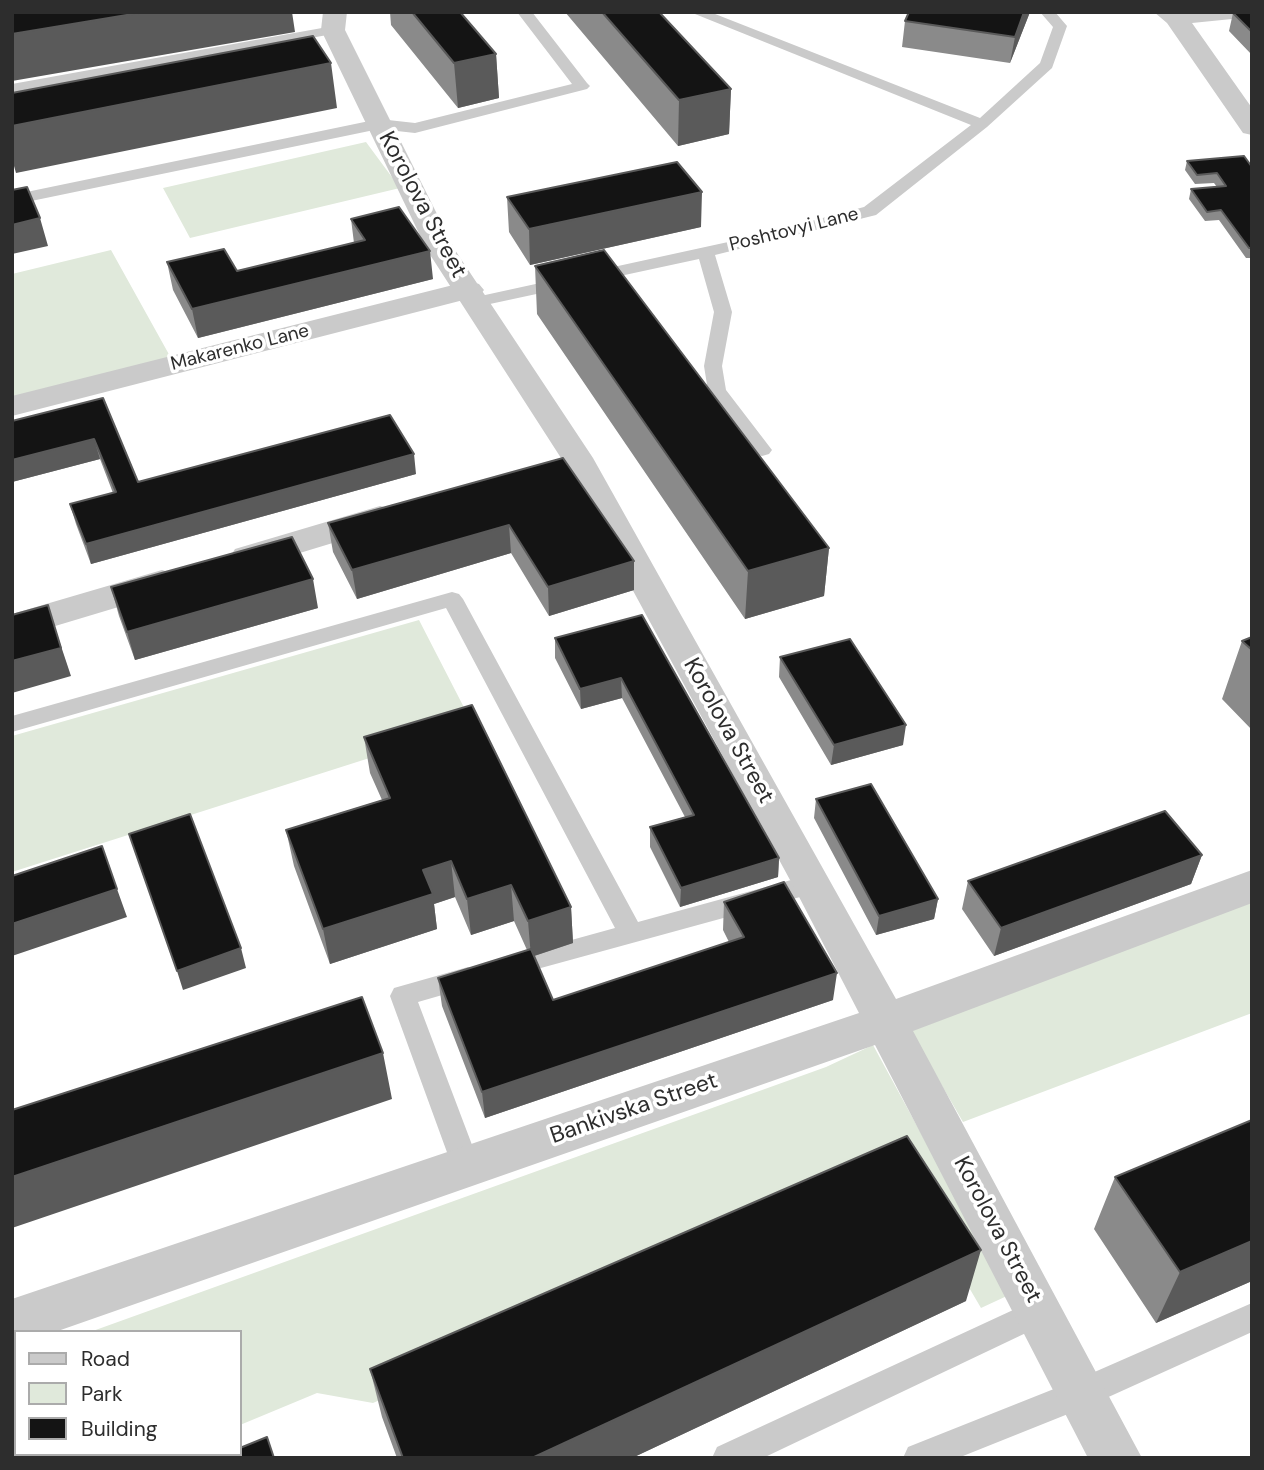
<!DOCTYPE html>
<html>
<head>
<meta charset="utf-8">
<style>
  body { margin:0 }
  #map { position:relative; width:1264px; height:1470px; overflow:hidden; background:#fff; font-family:"DM Sans",sans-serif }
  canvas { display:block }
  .frame { position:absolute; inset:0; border:14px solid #2d2d2d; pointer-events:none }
  .legend { position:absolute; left:14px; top:1330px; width:228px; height:126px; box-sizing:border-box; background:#fff; border:2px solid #ababab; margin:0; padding:9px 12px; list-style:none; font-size:21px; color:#2d2d2d }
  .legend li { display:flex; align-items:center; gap:14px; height:35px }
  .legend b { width:35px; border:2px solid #ababab }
</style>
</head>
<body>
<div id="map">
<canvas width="1264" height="1470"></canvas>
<div class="frame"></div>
<ul class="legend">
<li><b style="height:9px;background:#cacaca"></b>Road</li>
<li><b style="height:19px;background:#e0e9db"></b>Park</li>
<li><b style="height:19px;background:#141414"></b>Building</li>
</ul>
</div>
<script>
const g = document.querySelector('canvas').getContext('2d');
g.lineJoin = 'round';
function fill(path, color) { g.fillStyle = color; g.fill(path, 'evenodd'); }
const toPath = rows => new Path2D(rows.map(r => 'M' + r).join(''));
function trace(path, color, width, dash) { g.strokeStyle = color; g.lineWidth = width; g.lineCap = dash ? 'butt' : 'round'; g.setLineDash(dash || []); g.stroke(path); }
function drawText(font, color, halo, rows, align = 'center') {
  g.font = font + ' "DM Sans",sans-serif'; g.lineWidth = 7; g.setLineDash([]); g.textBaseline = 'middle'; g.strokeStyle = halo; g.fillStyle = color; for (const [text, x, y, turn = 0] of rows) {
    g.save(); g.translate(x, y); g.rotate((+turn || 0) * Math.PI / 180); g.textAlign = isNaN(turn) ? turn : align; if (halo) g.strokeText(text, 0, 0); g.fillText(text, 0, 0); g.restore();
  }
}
fill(toPath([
  [366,142,400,188,190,238,163,188],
  [111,250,171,358,12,399,12,274],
  [419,620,473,725,12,872,12,736],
  [1252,901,1252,1013,963,1122,908,1027],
  [873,1045,1009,1295,981,1308,900,1170,373,1403,317,1393,240,1425,240,1332,90,1332,826,1067],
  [16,1358,16,1454,168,1454,160,1458,12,1458,12,1360]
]), '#e0e9db');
fill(toPath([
  [517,12,532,12,587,83,590,86,587,89,415,133,379,129,12,205,12,195,379,119,415,123,572,84,517,12],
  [690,12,710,12,980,118,1040,63,1053,27,1040,12,1055,12,1067,26,1052,68,987,127,876,215,715,255,732,312,722,366,726,390,772,450,769,454,762,456,755,454,708,391,704,366,714,312,699,259,476,307,467,302,476,297,751,237,864,207,971,125,690,12],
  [333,26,338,27,340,30,338,33,12,93,12,84,333,26],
  [452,592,459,594,463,599,638,922,813,874,822,877,825,884,822,891,508,977,499,974,495,967,499,960,615,928,446,608,12,732,12,716,452,592],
  [468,967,477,971,481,978,477,985,418,1002,480,1166,476,1175,466,1178,456,1175,452,1166,390,996,394,988,468,967],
  [1039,1298,1049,1302,1054,1312,1049,1322,763,1458,712,1458,717,1447,1039,1298],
  [1252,1303,1252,1332,1093,1404,958,1458,903,1458,908,1447,1074,1381,1252,1303]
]), '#cacaca');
fill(toPath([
  [1154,12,1244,12,1241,17,1232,19,1192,23,1252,108,1252,135,1243,133,1167,23,1154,12],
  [469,281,479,284,484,290,479,296,12,416,12,396,469,281],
  [380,506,392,509,397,517,392,525,247,569,235,565,230,557,235,549,380,506],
  [162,570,175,574,180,582,175,590,12,639,12,614,162,570]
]), '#cacaca');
fill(toPath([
  [323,12,347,12,345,30,455,250,593,458,896,999,1252,870,1252,903,913,1031,1142,1458,1088,1458,875,1045,55,1332,16,1332,16,1346,12,1347,12,1299,859,1013,796,891,561,458,427,250,321,30,323,12]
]), '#cacaca');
fill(toPath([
  [390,12,460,12,496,54,499,98,458,108,391,25],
  [565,12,659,12,731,89,729,134,678,146],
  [909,12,1030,12,1010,63,902,47,905,21],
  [1252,12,1252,55,1229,31,1233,13],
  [1187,161,1252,167,1252,258,1246,258,1219,220,1205,221,1189,199,1191,189,1217,187,1214,183,1195,184,1185,170],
  [507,197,701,227,530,265,509,232],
  [351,219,433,279,198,338,173,290,167,262,237,271,354,243],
  [535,266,829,548,824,596,745,619,537,314],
  [103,398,138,482,416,474,91,564,76,524,70,504,113,493,100,459,12,482,12,421],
  [563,458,634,590,549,616,511,553,357,599,333,552,328,523],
  [111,587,318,608,135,660,119,616],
  [642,615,779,858,778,877,680,907,650,847,650,827,685,817,622,698,581,709,555,658,555,638],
  [1252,637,1252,730,1222,699,1242,641],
  [780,657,903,745,831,765,779,677],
  [364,737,571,907,573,943,534,956,553,1000,729,942,723,930,724,902,833,1000,485,1118,442,1006,438,978,527,950,514,921,471,935,455,897,434,904,437,929,330,964,294,866,286,830,382,800,370,773],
  [816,799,938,899,934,919,876,935,814,818],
  [1202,855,1191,884,994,956,962,909,968,881],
  [1252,1120,1252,1281,1156,1323,1094,1229,1115,1177],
  [966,1301,632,1458,397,1458,382,1417,370,1369]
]), '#8a8a8a');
fill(toPath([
  [145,12,292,12,295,32,12,81,12,34],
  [1024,12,1030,12,1010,63,1015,37],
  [496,54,499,98,458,108,454,63],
  [331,63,337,108,16,173,12,159,12,126],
  [731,89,729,134,678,146,679,100],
  [702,192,701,227,530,265,529,229],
  [40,218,48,246,12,254,12,225],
  [430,251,433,279,198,338,192,309],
  [94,439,100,459,12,482,12,460],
  [414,454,416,474,91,564,86,544],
  [509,525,511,553,357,599,352,570],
  [829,548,824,596,745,619,748,571],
  [634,561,634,590,549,616,548,587],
  [313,579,318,608,135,660,127,632],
  [57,634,71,676,12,693,12,661],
  [621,678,622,698,581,709,580,689],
  [906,725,903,745,831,765,834,745],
  [1202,855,1191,884,994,956,1001,928],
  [779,858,778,877,680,907,681,888],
  [451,861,455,897,434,904,437,929,330,964,323,929,423,870],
  [511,885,514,921,471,935,467,899],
  [117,889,127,917,12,956,12,924],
  [938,899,934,919,876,935,879,916],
  [571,907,573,943,531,957,528,921],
  [241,948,246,968,183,990,177,971],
  [837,973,833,1000,485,1118,482,1092],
  [383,1053,392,1099,12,1228,12,1177],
  [1252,1241,1252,1281,1156,1323,1180,1272],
  [981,1250,966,1301,632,1458,532,1458]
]), '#5a5a5a');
const building = toPath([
  [12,12,145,12,12,34,12,12],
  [412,12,460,12,496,54,454,63,412,12],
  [602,12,659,12,731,89,679,100,602,12],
  [909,12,1024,12,1015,37,905,21,909,12],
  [1242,12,1252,12,1252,32,1233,13,1242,12],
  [313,36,331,63,12,126,12,93,313,36],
  [1244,156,1252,167,1252,248,1249,248,1221,210,1207,212,1191,189,1226,186,1217,173,1197,175,1187,161,1244,156],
  [677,162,702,192,529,229,507,197,677,162],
  [27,187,40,218,12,225,12,190,27,187],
  [399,207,430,251,192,309,167,262,224,249,237,271,365,240,351,219,399,207],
  [604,250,829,548,748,571,535,266,604,250],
  [103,398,138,482,390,415,414,454,86,544,70,504,116,492,94,439,12,460,12,421,103,398],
  [563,458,634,561,548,587,509,525,352,570,328,523,563,458],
  [292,537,313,579,127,632,111,587,292,537],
  [48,605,61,648,12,661,12,615,48,605],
  [642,615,779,858,681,888,650,827,694,815,621,678,580,689,555,638,642,615],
  [1252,637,1252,650,1242,641,1252,637],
  [850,639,906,725,834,745,780,657,850,639],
  [472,705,571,907,528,921,511,885,467,899,451,861,423,870,433,894,323,929,286,830,390,798,364,737,472,705],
  [871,784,938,899,879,916,816,799,871,784],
  [1165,811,1202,855,1001,928,968,881,1165,811],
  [190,814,241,948,177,971,129,834,190,814],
  [102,846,117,889,12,924,12,876,102,846],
  [784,882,837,973,482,1092,438,978,531,949,553,1000,744,937,724,902,784,882],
  [362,997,383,1053,12,1177,12,1110,362,997],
  [1252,1120,1252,1241,1180,1272,1115,1177,1252,1120],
  [907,1136,981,1250,532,1458,403,1458,370,1369,907,1136],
  [267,1437,274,1458,218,1458,226,1454,240,1454,240,1448,267,1437]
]);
fill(building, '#141414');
trace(building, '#5a5a5a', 2);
drawText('19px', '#2d2d2d', '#fff', [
  ["Poshtovyi Lane",794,230,-14],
  ["Makarenko Lane",240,348,-14]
]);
drawText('23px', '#2d2d2d', '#fff', [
  ["Korolova Street",422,205,62],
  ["Korolova Street",728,731,61],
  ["Bankivska Street",634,1109,-19],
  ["Korolova Street",997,1230,62]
]);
</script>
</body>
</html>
